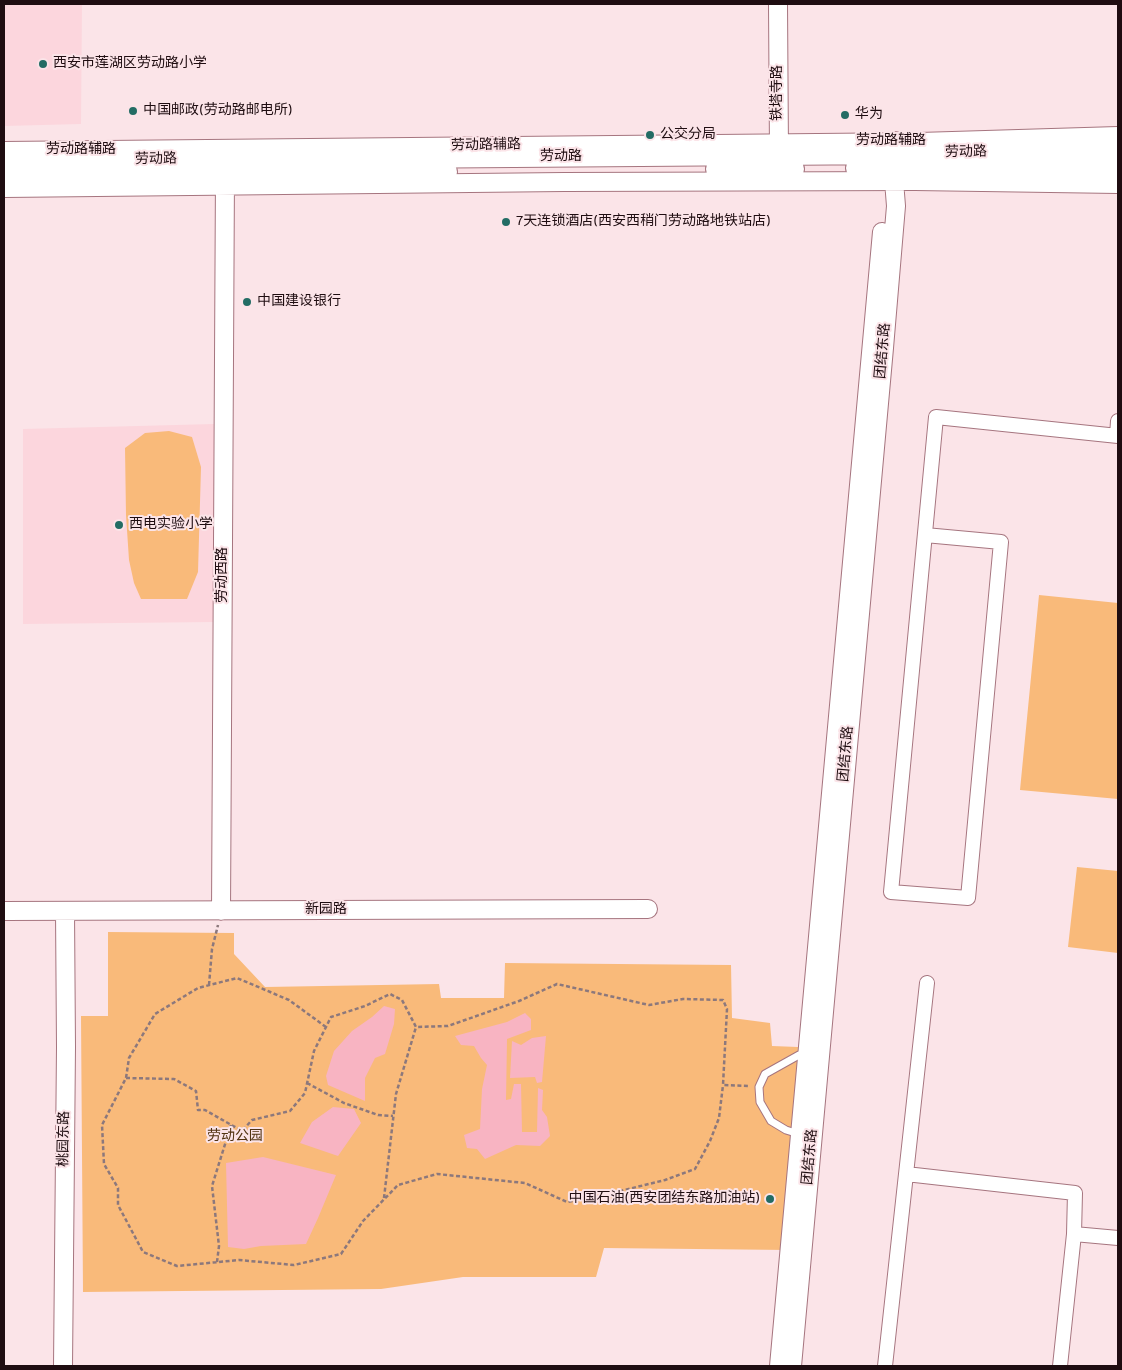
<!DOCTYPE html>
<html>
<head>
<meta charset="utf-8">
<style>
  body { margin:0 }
  #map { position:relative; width:1122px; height:1370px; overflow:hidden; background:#fbe4e8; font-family:Overpass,sans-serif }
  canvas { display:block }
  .frame { position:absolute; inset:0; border:5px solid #1f0d11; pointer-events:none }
</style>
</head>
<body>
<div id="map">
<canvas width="1122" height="1370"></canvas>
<div class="frame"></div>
</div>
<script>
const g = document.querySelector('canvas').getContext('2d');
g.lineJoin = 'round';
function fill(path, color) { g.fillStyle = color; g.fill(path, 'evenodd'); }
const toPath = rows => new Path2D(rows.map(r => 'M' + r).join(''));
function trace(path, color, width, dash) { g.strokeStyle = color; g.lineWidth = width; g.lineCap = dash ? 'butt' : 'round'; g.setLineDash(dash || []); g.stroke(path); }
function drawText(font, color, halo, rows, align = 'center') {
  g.font = font + ' Overpass,"Noto Sans SC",sans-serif'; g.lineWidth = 4; g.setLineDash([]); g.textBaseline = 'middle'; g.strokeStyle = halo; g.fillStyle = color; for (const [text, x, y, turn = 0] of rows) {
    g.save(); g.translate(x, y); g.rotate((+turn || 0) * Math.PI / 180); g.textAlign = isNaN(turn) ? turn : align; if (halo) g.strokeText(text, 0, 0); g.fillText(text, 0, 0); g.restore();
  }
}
fill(toPath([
  [4,4,82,4,81,124,4,126],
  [214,424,214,622,23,624,23,429]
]), '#fcd6dd');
fill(toPath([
  [169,431,192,437,201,467,198,572,187,599,141,599,134,583,129,560,126,515,125,448,145,433],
  [1039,595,1118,603,1118,799,1020,790],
  [1077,867,1118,871,1118,953,1068,947],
  [108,932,234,933,234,954,265,987,439,984,441,998,504,998,505,963,731,965,732,1018,770,1023,772,1046,798,1047,788,1250,604,1248,596,1277,463,1277,381,1289,83,1292,81,1016,108,1016]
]), '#f9ba7a');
fill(toPath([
  [384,1006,395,1009,394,1024,385,1054,375,1058,365,1078,365,1101,328,1085,326,1076,334,1051,352,1031,372,1017],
  [525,1013,531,1019,531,1030,507,1039,506,1100,511,1099,514,1084,521,1084,522,1132,537,1132,538,1088,543,1090,542,1110,547,1117,550,1136,540,1146,516,1145,485,1159,477,1149,467,1148,464,1135,480,1129,482,1089,487,1065,481,1058,474,1046,461,1045,455,1036,507,1022],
  [546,1036,542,1082,537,1083,535,1077,510,1078,512,1041,521,1045,532,1038],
  [333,1107,354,1109,361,1123,338,1156,300,1143,312,1122],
  [263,1157,336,1175,318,1218,306,1244,261,1246,244,1249,228,1247,226,1163]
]), '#f8b4c2');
const service = toPath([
  [799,1134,786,1130,771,1121,760,1102,759,1087,765,1074,799,1055,807,1054]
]);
const minor = toPath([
  [1117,436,1118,421],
  [925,535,1001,542,968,898,891,892,936,417,1118,436],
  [906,1174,927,983],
  [885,1366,906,1174,1075,1193,1074,1234,1118,1238],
  [1060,1366,1074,1234]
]);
const tertiary = toPath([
  [778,4,779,153],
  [4,151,919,142,1118,136],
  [4,188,564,182,915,181,1118,184],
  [4,911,648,909],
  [221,911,225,174],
  [63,1366,66,1047,65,911],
  [779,1366,882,232],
  [792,1366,884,348,896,206,894,181,895,141]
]);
const secondary = toPath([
  [4,161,895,154,1118,151],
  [856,168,1118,165],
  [716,169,794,169],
  [4,176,447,172]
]);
trace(service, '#a6757f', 9);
trace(minor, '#a6757f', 16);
trace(tertiary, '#a6757f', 20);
trace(secondary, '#a6757f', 22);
trace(toPath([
  [209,985,212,949,218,925],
  [326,1027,289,1000,237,978,198,988,155,1014,129,1058,126,1078,102,1125,104,1164,118,1188,118,1205,143,1252,177,1266,239,1260,294,1265,341,1254,363,1221,398,1185,437,1174,525,1183,567,1202,600,1196,665,1180,695,1169,710,1141,719,1118,723,1085],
  [126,1078,174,1079,196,1091,198,1110,205,1110,242,1131,252,1120,290,1111,305,1093,314,1051,331,1017,365,1006,390,994,402,1000,416,1027,448,1026,519,1001,557,984,649,1005,683,999,723,1000,727,1009,723,1085,750,1086],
  [307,1083,344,1103,378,1115,393,1116],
  [384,1198,396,1094,416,1027],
  [217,1262,219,1246,212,1186,231,1125]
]), '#8c787c', 2.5, [4, 2.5]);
trace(service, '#fff', 7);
trace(minor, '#fff', 14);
trace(tertiary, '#fff', 18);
trace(secondary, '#fff', 20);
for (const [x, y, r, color] of [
  [43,64,5,"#236c64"],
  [133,111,5,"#236c64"],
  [845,115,5,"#236c64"],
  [650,135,5,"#236c64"],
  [506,222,5,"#236c64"],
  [247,302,5,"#236c64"],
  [119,525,5,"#236c64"],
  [770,1199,5,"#236c64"]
]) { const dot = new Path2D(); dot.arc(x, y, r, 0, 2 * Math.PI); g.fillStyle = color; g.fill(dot); trace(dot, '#fbe4e8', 2); }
drawText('14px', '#1f0d11', '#fbe4e8', [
  ["西安市莲湖区劳动路小学",53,64],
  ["中国邮政(劳动路邮电所)",143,111],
  ["华为",855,115],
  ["公交分局",660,135],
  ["7天连锁酒店(西安西稍门劳动路地铁站店)",516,222],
  ["中国建设银行",257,302],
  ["西电实验小学",129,525],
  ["中国石油(西安团结东路加油站)",760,1199,"right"]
], 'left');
drawText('14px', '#1f0d11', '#fbe4e8', [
  ["铁塔寺路",778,93,-90],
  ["劳动路辅路",891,141],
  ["劳动路辅路",486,146,-1],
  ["劳动路辅路",81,150],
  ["劳动路",966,153,-1],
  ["劳动路",561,157],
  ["劳动路",156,160,-1],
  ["团结东路",884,351,-85],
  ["劳动西路",223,575,-90],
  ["团结东路",847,754,-85],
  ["新园路",326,910],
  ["桃园东路",65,1139,-89],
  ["团结东路",811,1157,-85]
]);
drawText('14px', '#523311', '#fbe4e8', [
  ["劳动公园",235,1137]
]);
</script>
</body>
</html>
